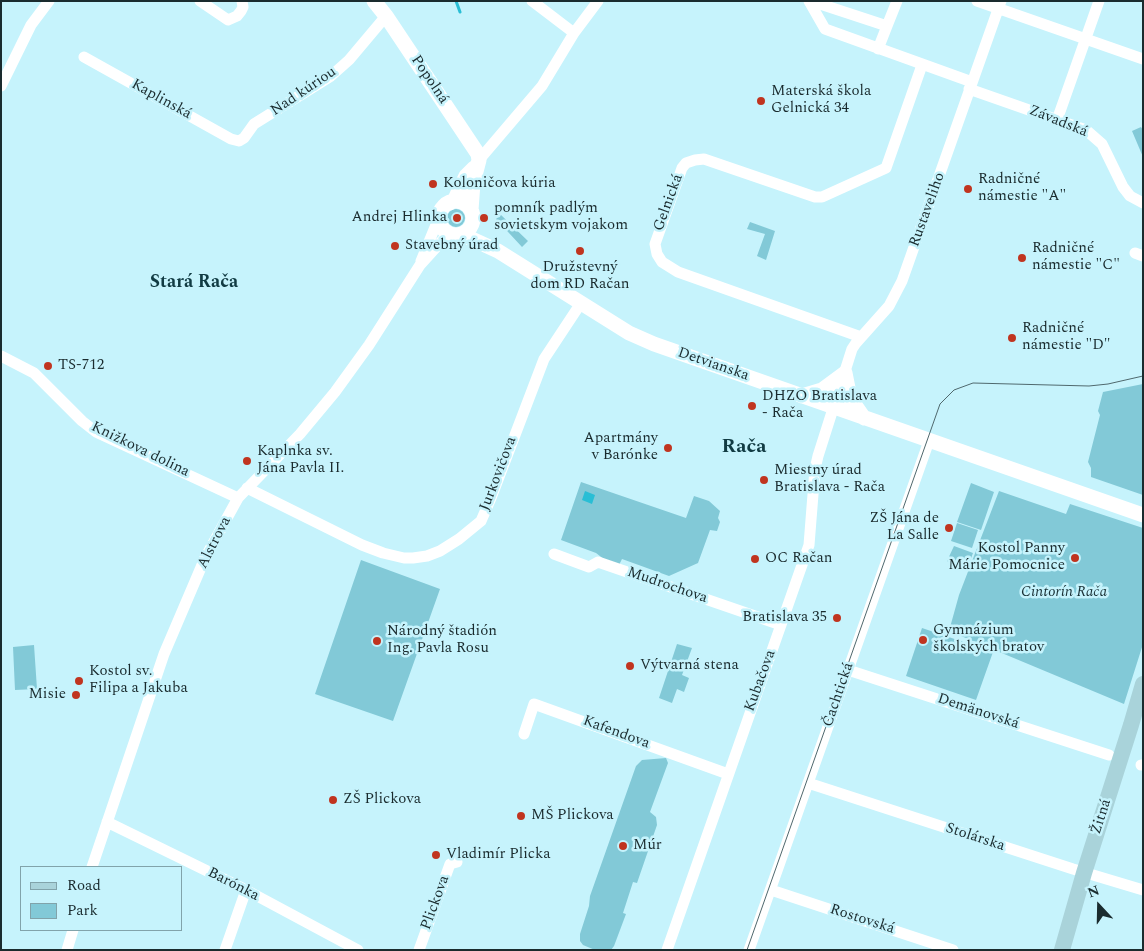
<!DOCTYPE html>
<html>
<head>
<meta charset="utf-8">
<style>
  body { margin:0 }
  #map { position:relative; width:1144px; height:951px; overflow:hidden; background:#c6f3fc; font-family:Spectral,serif }
  canvas { display:block }
  .frame { position:absolute; inset:0; border:2px solid #1a2b2e; pointer-events:none }
  .legend { position:absolute; left:20px; top:866px; width:162px; height:65px; box-sizing:border-box; background:#c6f3fc; border:1px solid #81a3aa; margin:0; padding:6px 9px; list-style:none; font-size:15px; color:#1a2b2e }
  .legend li { display:flex; align-items:center; gap:10px; height:25px }
  .legend b { width:25px; border:1px solid #81a3aa }
  .north { position:absolute; left:1074px; top:881px; width:50px; height:50px; -webkit-text-stroke:4px #c6f3fc; paint-order:stroke; rotate:339deg; font-size:14px; font-weight:700; line-height:20px; text-align:center; color:#1a2b2e }
  .north::after { content:''; display:block; margin:auto; width:18px; height:22px; background:#1a2b2e; clip-path:polygon(50% 0,100% 100%,50% 72%,0 100%) }
</style>
</head>
<body>
<div id="map">
<canvas width="1144" height="951"></canvas>
<div class="frame"></div>
<ul class="legend">
<li><b style="height:6px;background:#a9d3da"></b>Road</li>
<li><b style="height:14px;background:#82c9d7"></b>Park</li>
</ul>
<div class="north">N</div>
</div>
<script>
const g = document.querySelector('canvas').getContext('2d');
g.lineJoin = 'round';
function fill(path, color) { g.fillStyle = color; g.fill(path, 'evenodd'); }
const toPath = rows => new Path2D(rows.map(r => 'M' + r).join(''));
function trace(path, color, width, dash) { g.strokeStyle = color; g.lineWidth = width; g.lineCap = dash ? 'butt' : 'round'; g.setLineDash(dash || []); g.stroke(path); }
function drawText(font, color, halo, rows, align = 'center') {
  g.font = font + ' Spectral,serif'; g.lineWidth = 5; g.setLineDash([]); g.textBaseline = 'middle'; g.strokeStyle = halo; g.fillStyle = color; for (const [text, x, y, turn = 0] of rows) {
    g.save(); g.translate(x, y); g.rotate((+turn || 0) * Math.PI / 180); g.textAlign = isNaN(turn) ? turn : align; if (halo) g.strokeText(text, 0, 0); g.fillText(text, 0, 0); g.restore();
  }
}
fill(toPath([
  [1141,127,1143,130,1143,157,1132,131],
  '447 218a9 9 0 1 1 18 0a9 9 0 1 1-18 0Z',
  [501,215,528,241,522,247,496,219],
  [750,222,775,231,766,260,757,256,765,234,747,229],
  [1143,384,1143,495,1091,477,1091,468,1088,462,1100,415,1098,411,1103,392],
  [581,482,686,518,694,496,709,501,720,511,718,518,720,522,717,531,710,530,698,563,669,576,622,559,619,565,605,560,596,553,561,540],
  [971,483,994,492,981,530,957,522],
  [999,491,1066,514,1070,504,1143,528,1143,644,1124,704,949,631,959,595],
  [957,523,978,530,972,548,951,541],
  [954,546,973,553,967,569,947,561],
  [361,560,440,589,393,721,315,694],
  [922,628,993,652,976,700,906,676],
  [677,644,692,648,682,675,689,678,684,692,677,689,672,703,659,698],
  [34,645,37,689,15,690,13,647],
  [666,758,668,763,650,812,656,817,657,825,637,883,633,882,623,913,626,914,614,946,611,950,595,950,583,945,580,941,580,934,589,906,590,896,636,766,642,760]
]), '#82c9d7');
fill(toPath([
  [585,491,595,495,592,504,582,500]
]), '#29bed5');
trace(toPath([
  [456,1,460,12]
]), '#29bed5', 3);
trace(toPath([
  [200,1,228,20,237,16,241,11,243,7,242,1],
  [532,1,574,33],
  [809,1,825,29,972,82],
  [811,1,887,26,878,49],
  [977,1,1143,59],
  [887,26,897,1],
  [84,57,231,139,239,141,244,138,254,124,331,76,349,60,386,16],
  [1,86,31,25,49,1],
  [969,89,1086,130,1102,144,1123,187,1130,196,1143,203],
  [1057,120,1099,1],
  [479,160,542,86,574,33,598,1],
  [1135,253,1143,256],
  [421,261,440,215],
  [861,337,678,272,662,262,657,254,655,244,682,168,686,163,695,160,704,159,815,197,822,197,886,168,922,65],
  [1,356,34,373,82,421,96,432,238,498],
  [247,488,362,545,383,553,404,558,413,558,427,556,440,551,459,539,481,521,491,498,544,359,581,303],
  [554,554,589,567,598,562,781,625],
  [848,670,1109,755],
  [524,734,534,704,728,774],
  [1141,765,1143,765],
  [808,783,1073,869,1143,890],
  [107,822,246,890,358,950],
  [92,867,164,654,205,558,238,498,300,434,335,392,369,345,420,265,449,233],
  [771,890,953,950],
  [67,950,73,930],
  [225,950,246,890],
  [419,950,450,864,457,862],
  [667,950,809,545,815,469,818,456,852,349,856,343,889,306,902,281,1001,1],
  [749,950,929,441]
]), '#fff', 11);
trace(toPath([
  [374,1,386,16,478,154,479,160,473,183,471,210],
  '439 218a17 17 0 1 1 34 0a17 17 0 1 1-34 0Z',
  [450,203,455,199,466,176,474,168],
  [461,234,498,251,629,333,654,344,1143,515],
  [802,396,822,390,845,373,850,398,864,418]
]), '#fff', 15);
trace(toPath([
  [1062,950,1084,873,1131,725,1143,684]
]), '#a9d3da', 16);
trace(toPath([
  [747,950,940,404,954,390,973,383,1089,386,1108,384,1143,376]
]), '#4f686d', 1);
for (const [x, y, r, color] of [
  [761,101,5,"#c0341f"],
  [433,184,5,"#c0341f"],
  [968,189,5,"#c0341f"],
  [457,218,5,"#c0341f"],
  [484,218,5,"#c0341f"],
  [395,246,5,"#c0341f"],
  [580,251,5,"#c0341f"],
  [1022,258,5,"#c0341f"],
  [1012,338,5,"#c0341f"],
  [48,366,5,"#c0341f"],
  [752,406,5,"#c0341f"],
  [668,448,5,"#c0341f"],
  [247,461,5,"#c0341f"],
  [764,480,5,"#c0341f"],
  [949,528,5,"#c0341f"],
  [1075,558,5,"#c0341f"],
  [755,559,5,"#c0341f"],
  [837,618,5,"#c0341f"],
  [923,640,5,"#c0341f"],
  [377,641,5,"#c0341f"],
  [630,666,5,"#c0341f"],
  [79,681,5,"#c0341f"],
  [76,695,5,"#c0341f"],
  [333,800,5,"#c0341f"],
  [521,816,5,"#c0341f"],
  [623,846,5,"#c0341f"],
  [436,855,5,"#c0341f"]
]) { const dot = new Path2D(); dot.arc(x, y, r, 0, 2 * Math.PI); g.fillStyle = color; g.fill(dot); trace(dot, '#c6f3fc', 2); }
drawText('15px', '#1a2b2e', '#c6f3fc', [
  ["Popolná",429,80,56],
  ["Nad kúriou",304,92,-34],
  ["Kaplinská",161,100,29],
  ["Závadská",1058,122,22],
  ["Gelnická",669,203,-70],
  ["Rustaveliho",928,210,-70],
  ["Detvianska",713,365,19],
  ["Knižkova dolina",140,450,26],
  ["Jurkovičova",499,474,-69],
  ["Alstrova",215,543,-63],
  ["Mudrochova",667,586,19],
  ["Kubačova",761,681,-70],
  ["Čachtická",839,695,-71],
  ["Demänovská",978,712,18],
  ["Kafendova",616,733,20],
  ["Žitná",1102,817,-72],
  ["Stolárska",975,838,18],
  ["Barónka",233,885,27],
  ["Plickova",436,903,-70],
  ["Rostovská",862,920,18]
]);
drawText('15px', '#1a2b2e', '#c6f3fc', [
  ["Materská škola",771,92],
  ["Gelnická 34",771,109],
  ["Radničné",978,180],
  ["námestie \"A\"",978,197],
  ["Koloničova kúria",443,184],
  ["pomník padlým",494,209],
  ["sovietskym vojakom",494,226],
  ["Andrej Hlinka",447,218,"right"],
  ["Stavebný úrad",405,246],
  ["Radničné",1032,249],
  ["námestie \"C\"",1032,266],
  ["Družstevný",580,268,"center"],
  ["dom RD Račan",580,285,"center"],
  ["Radničné",1022,329],
  ["námestie \"D\"",1022,346],
  ["TS-712",58,366],
  ["DHZO Bratislava",762,397],
  ["- Rača",762,414],
  ["Apartmány",658,439,"right"],
  ["v Barónke",658,456,"right"],
  ["Kaplnka sv.",257,452],
  ["Jána Pavla II.",257,469],
  ["Miestny úrad",774,471],
  ["Bratislava - Rača",774,488],
  ["ZŠ Jána de",939,519,"right"],
  ["La Salle",939,536,"right"],
  ["Kostol Panny",1065,549,"right"],
  ["Márie Pomocnice",1065,566,"right"],
  ["OC Račan",765,559],
  ["Bratislava 35",827,618,"right"],
  ["Gymnázium",933,631],
  ["školských bratov",933,648],
  ["Národný štadión",387,632],
  ["Ing. Pavla Rosu",387,649],
  ["Výtvarná stena",640,666],
  ["Kostol sv.",89,672],
  ["Filipa a Jakuba",89,689],
  ["Misie",66,695,"right"],
  ["ZŠ Plickova",343,800],
  ["MŠ Plickova",531,816],
  ["Múr",633,846],
  ["Vladimír Plicka",446,855]
], 'left');
drawText('italic 15px', '#193035', '#c6f3fc', [
  ["Cintorín Rača",1064,593]
]);
drawText('bold 18px', '#113b43', '#c6f3fc', [
  ["Stará Rača",194,283]
]);
drawText('bold 20px', '#113b43', '#c6f3fc', [
  ["Rača",744,448]
]);
</script>
</body>
</html>
